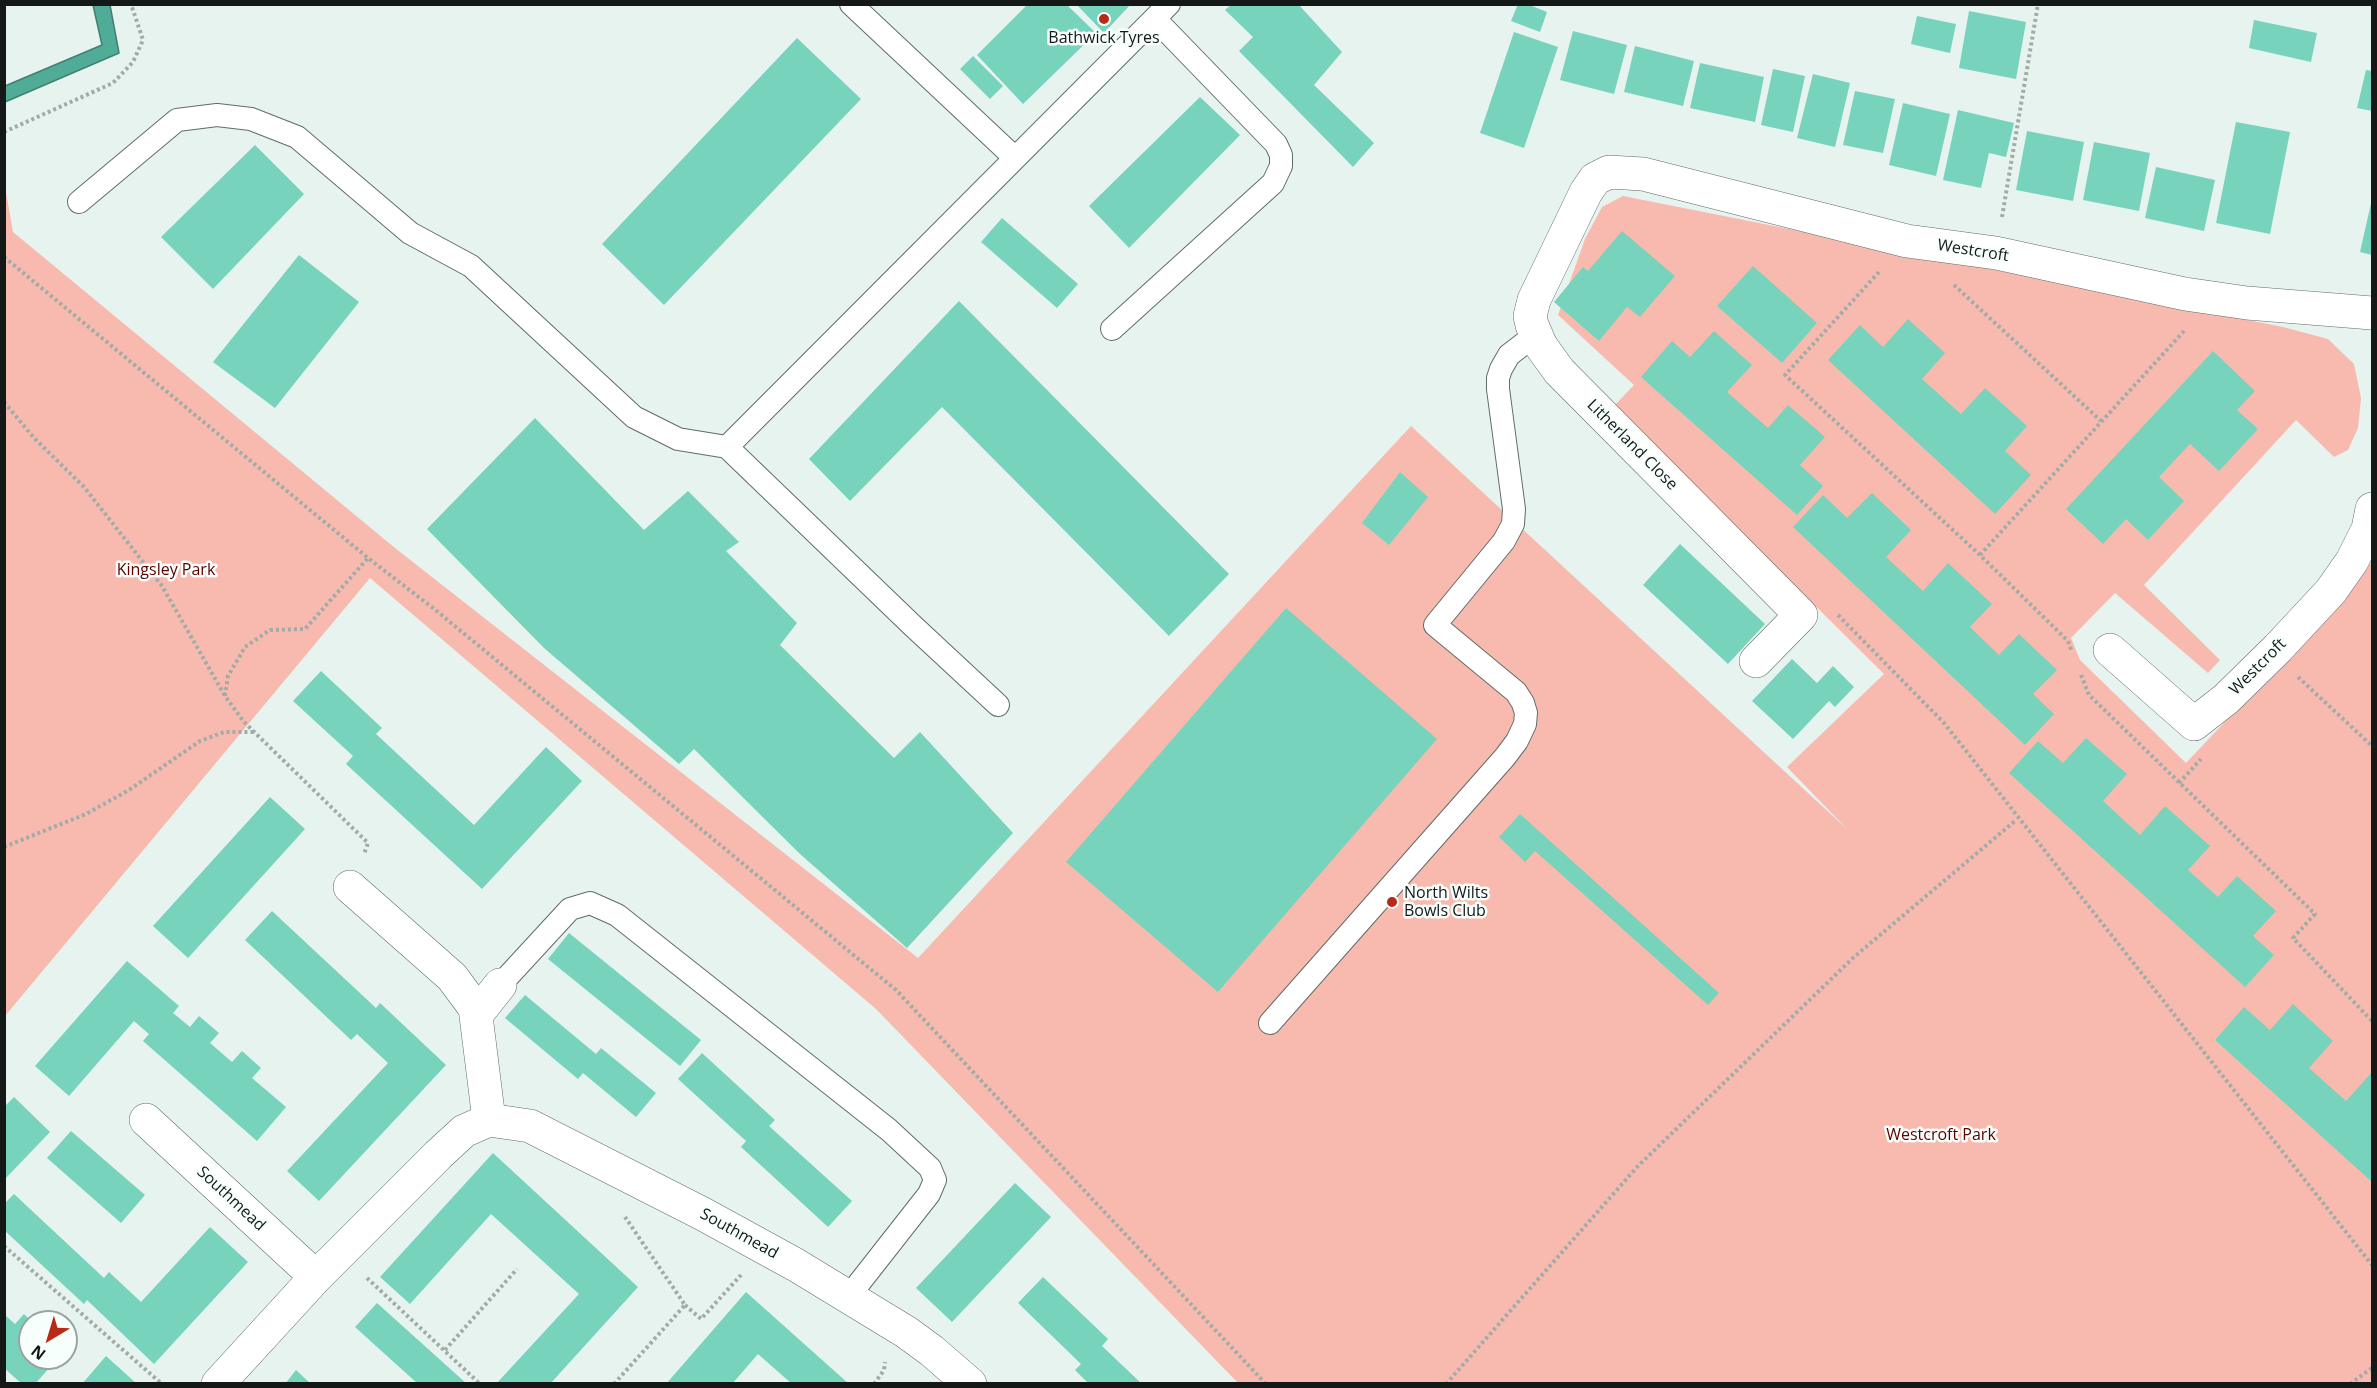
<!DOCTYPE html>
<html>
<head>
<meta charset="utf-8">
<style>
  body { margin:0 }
  #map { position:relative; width:2377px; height:1388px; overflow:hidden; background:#e6f3ef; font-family:"Open Sans",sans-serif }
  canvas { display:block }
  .frame { position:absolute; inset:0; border:6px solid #141817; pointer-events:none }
  .north { position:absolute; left:18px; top:1310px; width:60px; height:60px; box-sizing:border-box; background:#f7fffc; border:2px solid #9ca3a0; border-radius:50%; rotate:218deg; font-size:16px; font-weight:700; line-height:24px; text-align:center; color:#141817 }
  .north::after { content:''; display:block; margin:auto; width:21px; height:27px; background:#b72a18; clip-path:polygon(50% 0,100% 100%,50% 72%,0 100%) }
</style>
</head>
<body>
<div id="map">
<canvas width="2377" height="1388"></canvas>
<div class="frame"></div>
<div class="north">N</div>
</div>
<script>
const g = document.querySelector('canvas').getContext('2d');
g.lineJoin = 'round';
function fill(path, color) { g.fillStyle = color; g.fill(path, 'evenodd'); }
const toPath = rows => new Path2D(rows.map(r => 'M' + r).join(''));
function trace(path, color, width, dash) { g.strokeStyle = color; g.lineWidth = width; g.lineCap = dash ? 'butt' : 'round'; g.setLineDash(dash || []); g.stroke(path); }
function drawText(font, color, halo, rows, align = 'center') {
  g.font = font + ' "Open Sans",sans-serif'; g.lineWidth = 5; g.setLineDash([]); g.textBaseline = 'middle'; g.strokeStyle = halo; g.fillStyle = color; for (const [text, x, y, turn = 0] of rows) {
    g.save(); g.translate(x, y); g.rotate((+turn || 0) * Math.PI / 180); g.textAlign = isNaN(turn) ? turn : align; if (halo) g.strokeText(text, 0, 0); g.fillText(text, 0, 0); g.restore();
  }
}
fill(toPath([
  [4,181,13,232,395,548,918,958,1411,426,1848,830,1787,767,1884,674,1614,406,1634,385,1558,315,1585,239,1602,207,1623,196,2283,327,2328,339,2354,364,2361,398,2358,428,2348,450,2334,457,2296,420,2144,585,2220,660,2208,673,2115,593,2071,638,2080,660,2186,763,2355,584,2372,561,2372,1383,1238,1383,876,1009,370,578,5,1016]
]), '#f8baae');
const water = toPath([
  [93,5,110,5,119,53,5,102,5,86,102,45,93,5]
]);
fill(water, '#51ac97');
trace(water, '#3f8071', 1.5);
fill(toPath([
  [1028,4,1066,4,1096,33,1023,104,977,55],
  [1076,4,1131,4,1104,33],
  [1232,4,1298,4,1342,52,1314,85,1374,143,1353,167,1239,51,1253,37,1225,10],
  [1518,4,1527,4,1547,12,1540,32,1511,21],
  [1969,11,2026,22,2016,79,1959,68],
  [1917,16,1956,24,1950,53,1911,44],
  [2254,20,2317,33,2311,62,2249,48],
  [1573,31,1627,45,1614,94,1560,80],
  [1514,32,1558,47,1524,148,1480,133],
  [797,38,861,99,664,305,602,244],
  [1635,46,1694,61,1683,106,1624,92],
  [973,56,1003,86,990,99,960,69],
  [1700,63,1764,77,1755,122,1690,108],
  [1773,69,1805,76,1793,132,1761,125],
  [2366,70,2372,71,2372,111,2357,108],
  [1813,74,1850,83,1835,147,1797,138],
  [1855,91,1895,99,1883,153,1843,145],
  [1200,97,1240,135,1129,248,1089,206],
  [1903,103,1950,114,1936,176,1889,165],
  [1958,110,2014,123,2006,157,1989,153,1981,188,1943,180],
  [2236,122,2290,132,2270,234,2216,223],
  [2027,131,2084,142,2073,201,2016,190],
  [2094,142,2150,153,2139,211,2083,200],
  [255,145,304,194,213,289,161,237],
  [2156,167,2215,180,2204,231,2145,218],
  [2372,199,2372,255,2360,252],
  [1002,218,1078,284,1057,308,981,242],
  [1622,231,1675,276,1640,317,1627,307,1599,341,1554,302,1583,267,1588,271],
  [299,255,359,302,275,408,213,362],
  [1753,266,1817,323,1782,363,1717,306],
  [959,301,1229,574,1169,636,942,407,850,501,809,459],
  [1908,319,1945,353,1922,379,1961,414,1985,388,2027,426,2005,451,2031,475,1995,514,1828,360,1860,325,1883,347],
  [1714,331,1752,365,1727,392,1768,428,1788,405,1825,437,1800,465,1823,486,1797,515,1641,377,1672,341,1690,357],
  [2213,351,2255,391,2237,410,2258,429,2219,471,2190,444,2159,477,2184,501,2148,540,2126,519,2103,544,2066,509],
  [535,418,644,530,688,491,739,542,726,551,797,623,780,645,894,758,920,732,1013,833,907,948,800,854,694,749,679,764,544,648,427,529],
  [1400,472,1428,497,1389,545,1362,523],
  [1872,493,1911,530,1886,557,1923,591,1948,563,1992,604,1970,627,1999,655,2019,634,2057,670,2033,694,2054,714,2025,745,1793,527,1823,495,1847,518],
  [1680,544,1765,624,1728,664,1643,585],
  [1286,608,1437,739,1218,992,1066,862],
  [1792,659,1817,683,1833,666,1854,687,1835,707,1829,701,1793,739,1752,701],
  [321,671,382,728,376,734,474,825,546,747,582,781,482,889,346,764,353,756,293,701],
  [2086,738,2127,774,2103,801,2140,835,2165,806,2210,846,2188,870,2218,897,2237,876,2276,911,2253,936,2274,955,2245,987,2009,773,2038,741,2063,763],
  [270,797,305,829,188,958,153,926],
  [1520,814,1719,993,1708,1005,1535,851,1525,862,1499,837],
  [272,911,376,1008,380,1003,446,1065,319,1201,287,1171,388,1063,357,1034,351,1040,245,940],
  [569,933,701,1040,680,1066,548,959],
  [127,961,179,1006,173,1013,190,1027,199,1016,219,1033,210,1043,232,1062,242,1051,261,1068,252,1078,286,1107,257,1141,143,1041,149,1034,134,1021,69,1096,35,1066],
  [525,995,596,1054,601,1048,656,1093,636,1117,583,1073,578,1079,505,1018],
  [2293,1004,2333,1041,2309,1068,2346,1101,2372,1072,2372,1182,2215,1040,2244,1007,2270,1030],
  [702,1053,775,1120,769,1126,852,1201,828,1227,741,1147,746,1141,678,1079],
  [14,1097,50,1132,4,1180,4,1107],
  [71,1131,145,1195,121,1223,47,1158],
  [493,1153,638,1287,550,1384,496,1384,579,1294,491,1214,410,1304,380,1277],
  [1015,1183,1051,1217,952,1322,916,1288],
  [14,1194,104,1278,109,1272,141,1302,210,1227,248,1262,154,1364,87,1300,84,1304,4,1230,4,1204],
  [1043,1277,1108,1339,1102,1346,1142,1384,1089,1384,1075,1370,1081,1364,1018,1303],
  [746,1292,849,1384,792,1384,758,1354,732,1384,666,1384],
  [377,1303,467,1384,418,1384,355,1327],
  [4,1314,15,1324,24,1314,32,1322,30,1322,30,1358,58,1358,35,1384,22,1384,4,1368],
  [106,1356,137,1384,82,1384],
  [296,1370,311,1384,285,1384]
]), '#78d3bc');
const service = toPath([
  [851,4,1015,158],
  [79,202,177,120,217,115,251,119,297,137,410,233,471,266,634,417,678,439,727,447,913,626,998,705],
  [1112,329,1273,183,1281,166,1281,155,1276,144,1155,19],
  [727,447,1169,4],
  [500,985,570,909,590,903,617,915,889,1130,930,1168,935,1180,929,1194,849,1296],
  [1270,1023,1505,757,1517,741,1525,724,1526,713,1523,703,1516,692,1435,625,1504,541,1513,524,1514,509,1498,389,1498,378,1501,369,1509,355,1535,335]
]);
const minor = toPath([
  [2110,650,2194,724,2226,699,2278,648,2331,591,2352,561,2368,529,2372,509],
  [1756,661,1801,615,1559,371,1541,346,1532,325,1530,316,1534,300,1586,192,1595,179,1609,172,1643,174,1907,241,1996,253,2185,294,2247,303,2372,313],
  [350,887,452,977,475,1008,489,1120],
  [477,1014,500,985],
  [146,1120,316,1277],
  [218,1384,316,1277,438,1155,464,1131,489,1120,530,1126,703,1214,796,1265,906,1332,932,1351,970,1384]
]);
trace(service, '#616c69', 24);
trace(minor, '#616c69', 34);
trace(toPath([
  [4,132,113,83,133,62,143,40,131,4],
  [2002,217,2038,4],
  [4,257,368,558,433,608,896,990,1266,1384],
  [1879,272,1785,375,1980,555,2068,641,2072,652],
  [1954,285,2101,421],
  [4,402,34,438,84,487,162,586,225,696,244,722,368,843,364,854],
  [1980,555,2184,331],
  [1838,615,1944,723,2372,1265],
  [2081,675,2089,695,2315,914,2293,938,2372,1021],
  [2298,677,2372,746],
  [225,696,228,676,245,647,270,630,305,629,368,558],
  [2179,783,2201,759],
  [4,847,86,814,129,790,200,741,224,732,254,732],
  [4,1246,162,1384],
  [367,1278,480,1384],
  [685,1305,701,1319,741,1275],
  [445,1350,517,1269],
  [614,1384,685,1305,625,1217],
  [874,1384,884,1370,885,1362],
  [1446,1384,1637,1167,1854,957,2015,821],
  [2350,1384,2372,1368]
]), '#a1aba8', 4, [3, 3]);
trace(service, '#fff', 22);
trace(minor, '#fff', 33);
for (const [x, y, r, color] of [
  [1104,19,6,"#b72a18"],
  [1392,902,6,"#b72a18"]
]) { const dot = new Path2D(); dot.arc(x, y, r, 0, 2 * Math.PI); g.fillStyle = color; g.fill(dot); trace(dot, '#f7fffc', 2); }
drawText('16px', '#141817', '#f7fffc', [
  ["Bathwick Tyres",1104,38],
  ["North Wilts",1404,893,"left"],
  ["Bowls Club",1404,911,"left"]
]);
drawText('16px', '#141817', '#f7fffc', [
  ["Westcroft",1973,251,9],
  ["Litherland Close",1632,445,45],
  ["Westcroft",2258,667,-45],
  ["Southmead",231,1199,43],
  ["Southmead",739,1234,29]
]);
drawText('16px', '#5e0200', '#f7fffc', [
  ["Kingsley Park",166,570],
  ["Westcroft Park",1941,1135]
]);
</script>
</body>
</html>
